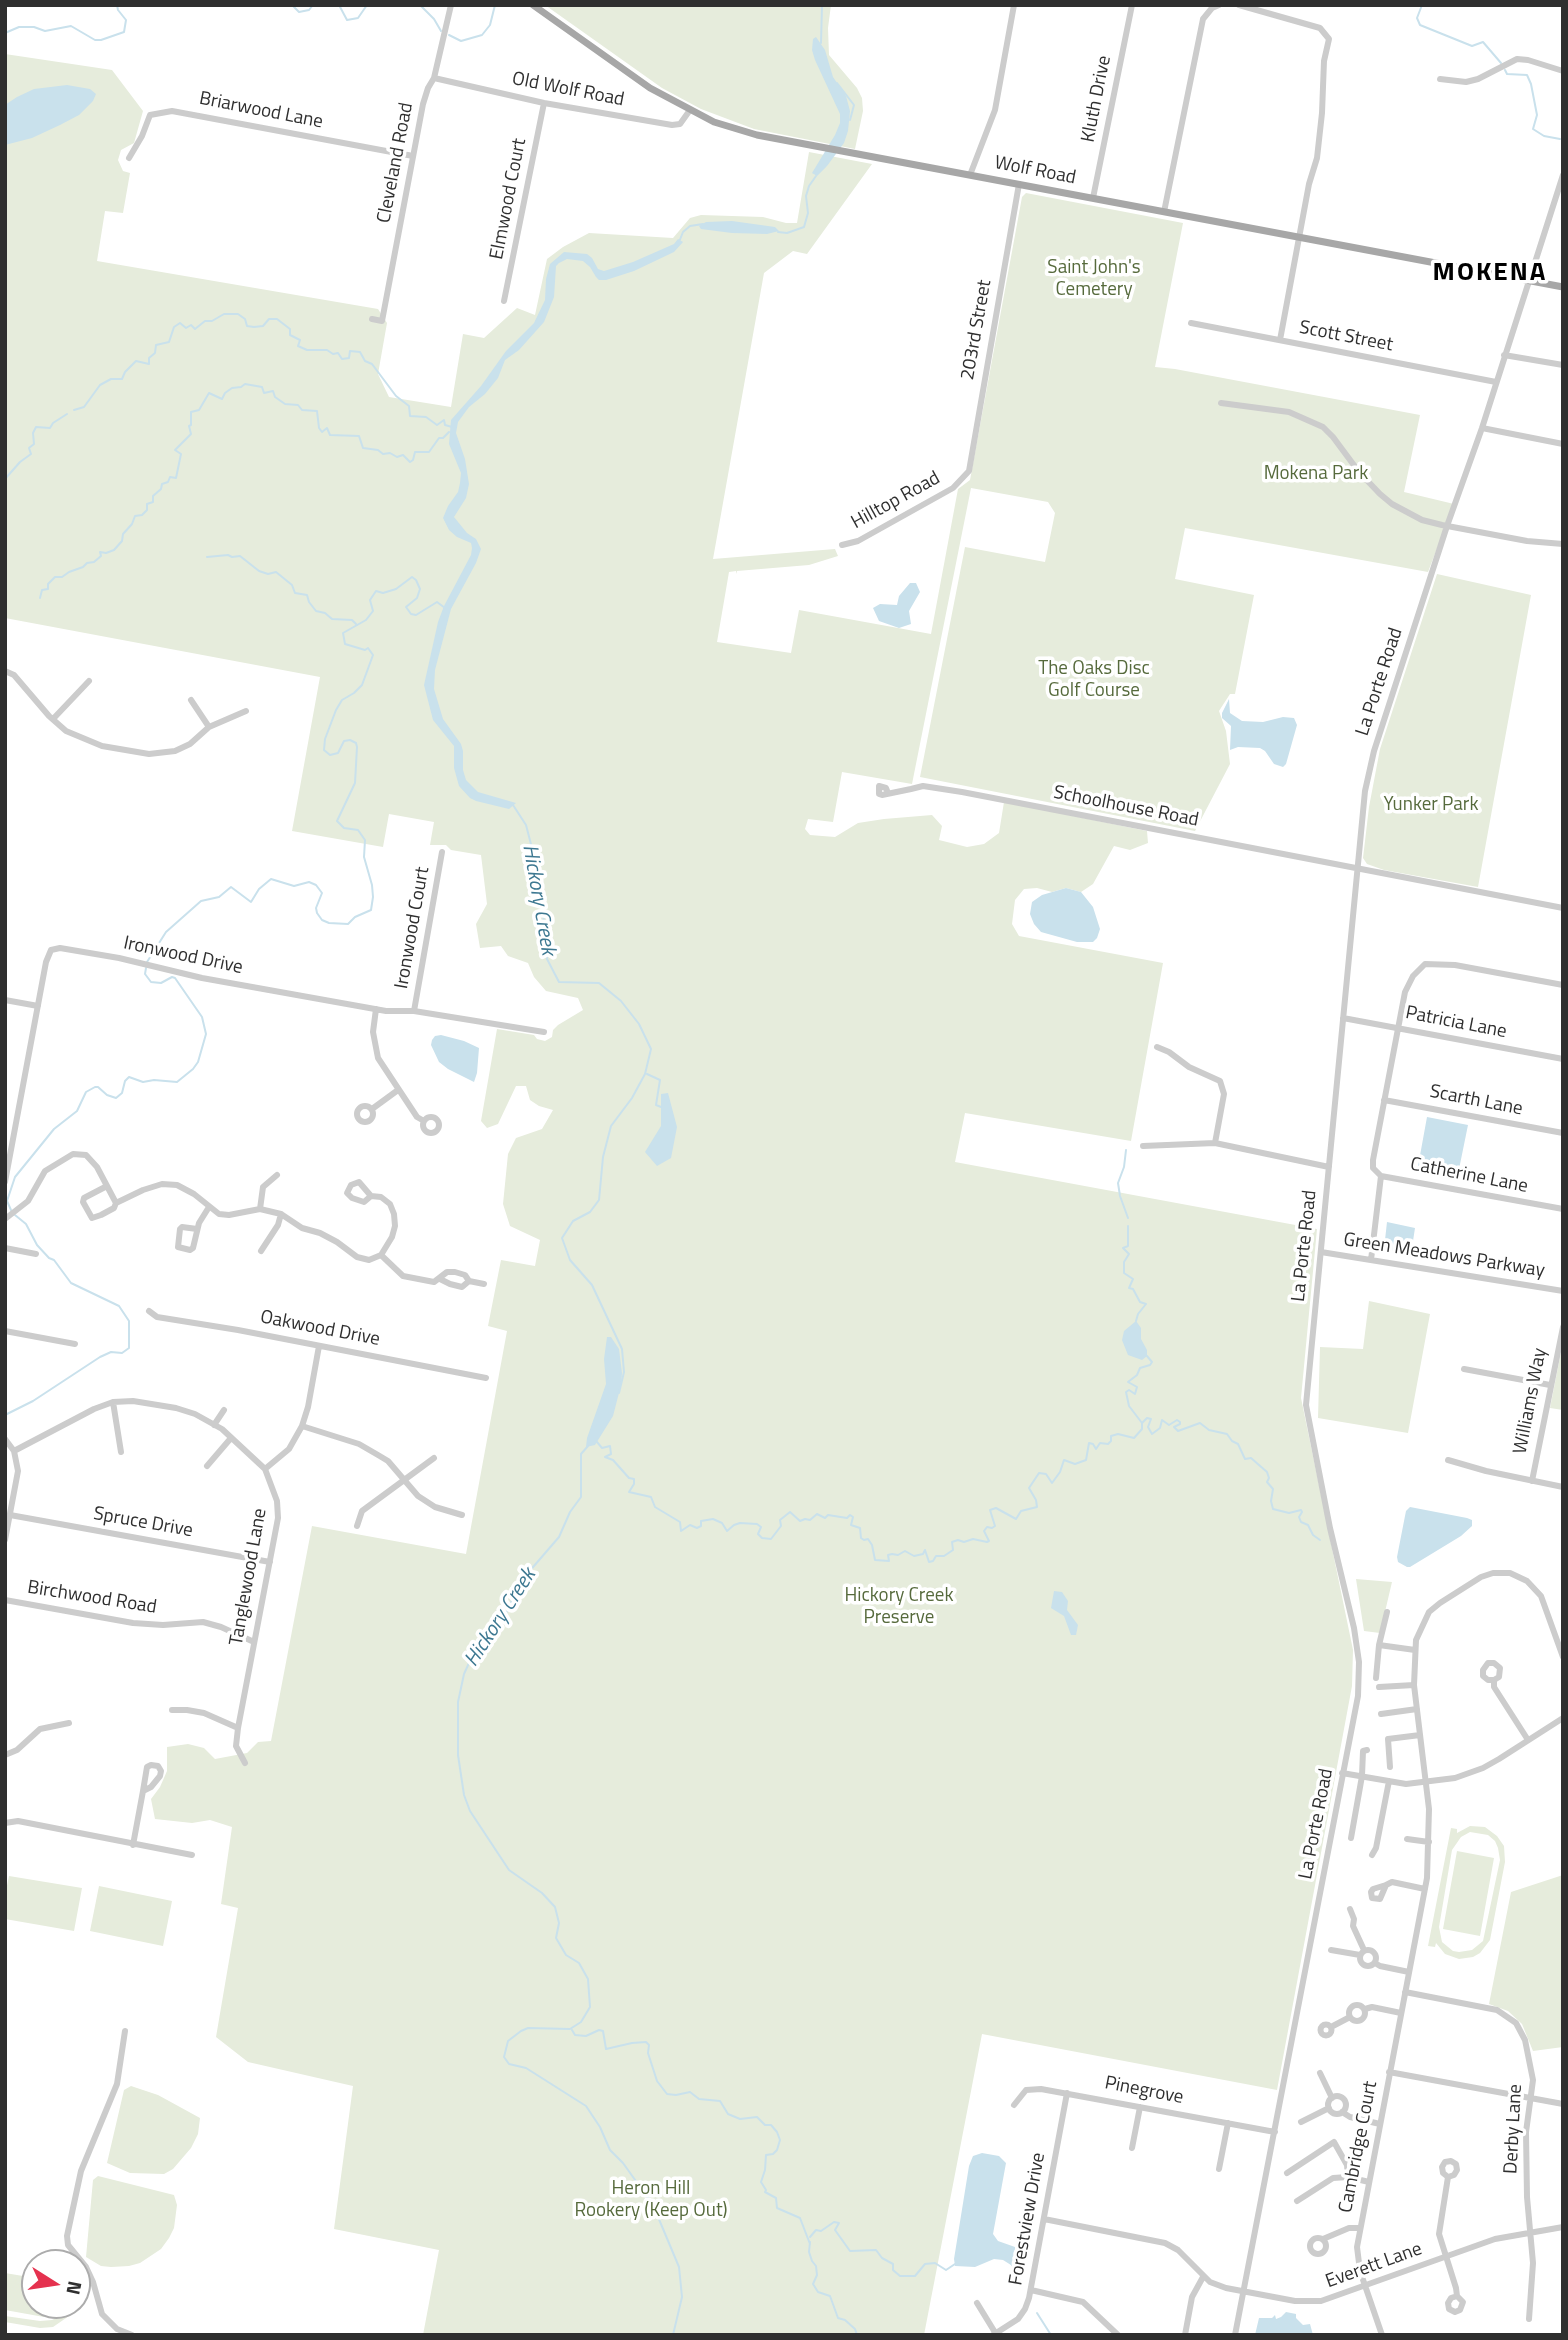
<!DOCTYPE html>
<html>
<head>
<meta charset="utf-8">
<style>
  body { margin:0 }
  #map { position:relative; width:1568px; height:2340px; overflow:hidden; background:#fff; font-family:"Titillium Web",sans-serif }
  canvas { display:block }
  .frame { position:absolute; inset:0; border:7px solid #2f2f2f; pointer-events:none }
  .north { position:absolute; left:21px; top:2249px; width:70px; height:70px; box-sizing:border-box; background:#fff; border:2px solid #acacac; border-radius:50%; rotate:102deg; font-size:19px; font-weight:700; line-height:28px; text-align:center; color:#2f2f2f }
  .north::after { content:''; display:block; margin:auto; width:24px; height:32px; background:#e5324f; clip-path:polygon(50% 0,100% 100%,50% 72%,0 100%) }
</style>
</head>
<body>
<div id="map">
<canvas width="1568" height="2340"></canvas>
<div class="frame"></div>
<div class="north">N</div>
</div>
<script>
const g = document.querySelector('canvas').getContext('2d');
g.lineJoin = 'round';
function fill(path, color) { g.fillStyle = color; g.fill(path, 'evenodd'); }
const toPath = rows => new Path2D(rows.map(r => 'M' + r).join(''));
function trace(path, color, width, dash) { g.strokeStyle = color; g.lineWidth = width; g.lineCap = dash ? 'butt' : 'round'; g.setLineDash(dash || []); g.stroke(path); }
function drawText(font, color, halo, rows, align = 'center') {
  g.font = font + ' "Titillium Web",sans-serif'; g.lineWidth = 7; g.setLineDash([]); g.textBaseline = 'middle'; g.strokeStyle = halo; g.fillStyle = color; for (const [text, x, y, turn = 0] of rows) {
    g.save(); g.translate(x, y); g.rotate((+turn || 0) * Math.PI / 180); g.textAlign = isNaN(turn) ? turn : align; if (halo) g.strokeText(text, 0, 0); g.fillText(text, 0, 0); g.restore();
  }
}
fill(toPath([
  [545,5,831,5,828,28,829,55,857,88,862,98,863,111,855,149,754,129,701,109,662,88],
  [5,54,112,70,143,111,134,143,121,150,118,160,123,171,130,173,123,213,105,211,97,261,378,309,387,323,378,374,389,397,451,407,463,334,484,338,517,308,535,315,547,259,563,247,589,233,673,238,690,218,701,215,763,217,786,223,797,223,809,152,872,164,807,254,793,251,764,273,713,559,835,549,838,556,809,565,737,571,736,574,736,571,729,572,717,642,791,653,799,610,931,634,958,489,970,480,1022,197,1026,193,1183,223,1155,367,1175,369,1420,415,1404,492,1454,504,1428,572,1185,528,1175,579,1254,595,1235,694,1230,694,1219,711,1226,731,1230,764,1195,831,920,777,965,547,1045,562,1055,513,1048,502,971,488,912,784,842,772,833,822,808,819,805,829,810,835,835,837,858,823,884,819,932,815,942,826,939,840,967,847,984,844,999,833,1004,802,1147,831,1148,843,1130,850,1114,846,1093,884,1081,892,1066,888,1052,892,1037,888,1024,889,1015,900,1012,924,1019,936,1163,963,1131,1141,965,1113,955,1162,1317,1229,1301,1398,1353,1650,1352,1686,1277,2090,982,2034,924,2335,423,2335,439,2250,334,2229,353,2086,248,2062,216,2037,238,1908,221,1904,232,1827,210,1820,192,1823,155,1819,151,1799,160,1787,167,1771,167,1747,188,1744,204,1748,215,1759,247,1753,258,1742,271,1741,312,1526,466,1554,507,1331,488,1326,501,1260,535,1266,540,1240,510,1226,503,1204,508,1154,516,1138,542,1129,553,1110,539,1106,530,1100,526,1086,516,1086,498,1124,487,1128,481,1121,497,1029,534,1035,537,1039,545,1041,552,1037,553,1030,558,1025,583,1010,578,998,546,991,534,977,528,963,508,956,501,946,480,948,476,924,487,904,481,855,451,850,446,845,430,845,434,822,389,814,383,847,292,831,320,677,5,618],
  [1437,574,1531,595,1478,887,1384,870,1367,864,1363,858,1369,807,1380,749],
  [1369,1301,1430,1314,1408,1433,1318,1418,1320,1347,1363,1349],
  [1563,1342,1563,1410,1550,1408],
  [1356,1579,1392,1582,1380,1633,1364,1631],
  [1470,1826,1485,1827,1497,1836,1504,1846,1505,1862,1490,1940,1480,1953,1473,1957,1459,1959,1445,1954,1436,1943,1435,1947,1428,1946,1451,1828,1457,1829,1457,1833],
  [1470,1832,1488,1835,1495,1841,1498,1848,1500,1860,1483,1941,1472,1950,1459,1952,1453,1951,1442,1942,1439,1927,1452,1850,1461,1837],
  [1457,1851,1494,1858,1480,1936,1443,1929],
  [1563,1875,1563,2047,1533,2051,1522,2024,1508,2011,1489,2004,1511,1892],
  [9,1876,82,1888,74,1931,5,1919,5,1895],
  [99,1886,172,1901,163,1946,90,1931],
  [131,2086,158,2095,200,2118,198,2134,191,2148,173,2169,164,2174,130,2173,107,2163,124,2090],
  [98,2176,174,2195,177,2205,174,2228,169,2238,161,2249,140,2263,129,2266,111,2267,101,2266,86,2257,93,2180],
  [5,2273,35,2278,35,2305,46,2305,44,2317,5,2310],
  [67,2305,73,2305,69,2316,53,2327,40,2328,5,2322,5,2316,40,2321,52,2320,60,2316]
]), '#e6ecdc');
fill(toPath([
  [816,37,825,50,833,77,846,96,850,111,848,131,844,143,827,166,817,176,812,173,835,135,840,123,840,114,815,60,812,50,813,39],
  [67,85,90,89,96,94,93,101,79,115,60,125,32,138,5,145,5,105,17,97,34,89],
  [732,221,775,227,779,231,767,234,732,233,701,229,699,226,706,222],
  [678,239,683,242,674,252,634,271,606,280,599,280,596,277,590,267,583,261,567,259,559,263,556,266,554,297,544,322,519,350,505,360,498,378,485,394,469,407,458,422,456,433,465,459,469,484,466,498,454,517,467,533,476,539,481,549,476,563,451,609,435,670,434,689,443,719,461,744,463,751,463,770,466,780,478,792,516,803,509,809,476,801,470,798,459,786,454,768,454,746,433,720,424,685,438,622,444,606,471,555,472,548,471,543,457,537,449,530,443,518,448,506,458,492,460,483,461,473,449,444,451,420,481,386,506,351,534,323,545,300,546,279,550,264,564,252,587,254,592,258,598,269,604,271,633,262,674,244],
  [910,583,916,583,920,592,909,611,911,624,899,628,879,621,873,608,880,604,897,605,899,596],
  [1229,699,1230,713,1242,721,1263,722,1283,717,1294,718,1297,725,1286,764,1283,767,1274,764,1265,751,1260,748,1238,747,1230,750,1231,726,1222,718,1222,713],
  [1066,888,1081,892,1093,907,1100,929,1097,938,1093,942,1077,942,1041,932,1034,924,1030,914,1032,902,1042,895],
  [441,1035,464,1041,479,1048,477,1073,474,1082,448,1069,439,1062,431,1045,432,1040,435,1036],
  [668,1093,677,1127,671,1158,657,1166,645,1152,661,1126,661,1094],
  [1427,1117,1468,1125,1457,1179,1417,1172],
  [1387,1222,1415,1228,1411,1254,1384,1249],
  [1136,1321,1141,1328,1141,1339,1147,1350,1147,1356,1142,1360,1128,1355,1122,1340,1124,1331],
  [607,1337,611,1337,619,1349,622,1373,621,1385,613,1416,595,1445,586,1447,587,1438,606,1384,604,1359],
  [1410,1507,1467,1518,1472,1520,1472,1526,1461,1536,1410,1567,1407,1567,1398,1562,1397,1557,1405,1516,1406,1511],
  [1054,1591,1062,1592,1068,1601,1067,1610,1078,1625,1076,1635,1071,1635,1064,1616,1051,1608],
  [982,2153,999,2156,1006,2163,993,2234,998,2241,1015,2247,1015,2256,1011,2265,1003,2260,994,2259,975,2267,955,2266,954,2259,969,2166,973,2156],
  [1286,2312,1296,2314,1296,2318,1303,2325,1310,2324,1313,2335,1255,2335,1259,2318,1272,2318,1275,2315,1276,2319,1281,2317]
]), '#c9e1ec');
trace(toPath([
  [292,5,299,12,309,10,313,5],
  [339,5,347,20,358,18,367,5],
  [420,5,434,19,441,31],
  [1422,5,1417,18,1420,25,1472,46,1483,42,1501,63],
  [5,33,19,27,34,27,45,31,71,26,95,40,101,40,124,32,126,20,118,10,117,5],
  [449,35,461,41,482,35,490,25,495,5],
  [821,43,822,5],
  [1505,70,1507,74,1527,75,1531,84,1537,115,1533,129,1544,136,1560,139],
  [837,83,854,105,850,120],
  [778,232,787,233,804,227,808,213,806,196,809,186,816,176],
  [679,242,683,232,690,226,703,224],
  [74,410,84,407,100,385,111,379,122,379,125,372,136,361,149,364,149,358,155,353,156,345,169,342,174,327,180,323,186,328,191,325,195,329,205,321,212,321,224,314,238,314,245,319,247,326,254,327,263,326,269,319,277,319,290,329,290,335,300,340,298,346,307,350,327,350,333,354,338,353,342,359,349,358,350,351,360,352,365,361,372,364,396,396,409,406,410,416,426,417,437,425,444,420,445,425,452,427],
  [5,479,20,462,31,454,29,448,34,444,33,433,36,427,50,428,53,423,67,414],
  [207,557,228,555,232,557,240,556,259,571,268,574,276,572,292,585,295,593,307,595,309,602,316,611,325,613,332,619,352,620,356,624],
  [40,598,42,590,48,589,48,584,55,577,62,577,69,572,83,567,87,563,94,562,101,556,100,552,106,553,114,550,122,541,123,534,132,524,135,516,142,515,147,510,147,504,153,502,153,496,161,489,162,484,168,482,170,477,176,478,181,454,175,450,191,434,189,426,191,425,191,412,199,410,209,393,222,399,225,393,232,388,241,387,245,384,262,387,264,393,273,391,275,397,285,404,298,405,302,410,317,411,319,428,322,432,327,428,330,435,359,436,363,448,378,450,383,454,390,453,397,457,403,455,410,462,413,460,415,452,429,452,439,438,443,438,449,432],
  [513,805,526,825,533,852,533,887,543,912,547,959,559,982,599,983,621,1001,639,1024,651,1049,645,1074,632,1098,611,1126,603,1157,599,1200,590,1212,573,1221,562,1238,570,1260,592,1285,622,1349,624,1372,619,1393],
  [147,962,166,932,201,901,219,897,231,887,251,902,259,889,271,879,294,886,309,882,316,885,322,893,316,908,317,913,322,920,329,923,348,924,355,917,371,910,373,897,372,885,364,857,365,840,358,830,344,828,337,821,355,783,357,747,356,743,350,740,344,741,338,753,330,755,324,750,325,739,336,710,342,700,354,693,362,685,373,655,368,648,365,650,345,644,343,633,366,620,373,611,370,600,376,591,383,593,396,589,412,577,416,580,420,589,417,598,406,607,411,614,416,615,437,602,445,608],
  [647,1074,660,1080,656,1105,661,1107],
  [1126,1150,1124,1167,1118,1183,1120,1196,1128,1218],
  [11,1210,7,1201,15,1177,54,1129,77,1111,86,1092,95,1087,98,1087,107,1095,116,1098,122,1093,125,1081,129,1077,143,1082,154,1080,177,1082,193,1069,198,1062,206,1034,202,1017,175,978,172,977,161,983,151,982,145,974,146,968],
  [1128,1226,1128,1246,1123,1248,1129,1254,1124,1262,1124,1273,1133,1279,1129,1288,1133,1289,1140,1302,1146,1304,1138,1314,1136,1321],
  [5,1415,33,1401,100,1357,111,1352,122,1353,129,1348,129,1321,119,1306,71,1283,54,1260,49,1258,37,1245,26,1224,15,1215],
  [1142,1423,1147,1418,1151,1419,1148,1427,1152,1434,1160,1428,1162,1420,1169,1425,1177,1420,1180,1422,1180,1424,1174,1427,1178,1431,1200,1423,1209,1430,1227,1434,1232,1441,1238,1444,1245,1459,1251,1458,1267,1472,1269,1478,1267,1482,1273,1489,1271,1501,1273,1509,1289,1513,1301,1510,1302,1512,1299,1517,1301,1522,1308,1525,1313,1535,1320,1540],
  [597,1442,602,1448,610,1446,611,1454,605,1457,613,1460,629,1478,634,1479,634,1484,629,1492,651,1497,655,1507,680,1522,681,1531,690,1525,697,1528,701,1526,701,1521,713,1519,722,1523,727,1531,734,1525,740,1523,757,1524,761,1527,758,1534,762,1538,771,1539,781,1526,780,1520,790,1512,800,1521,805,1519,810,1520,817,1514,825,1518,828,1515,847,1518,850,1515,853,1517,851,1525,860,1528,861,1538,864,1540,868,1539,872,1545,875,1560,889,1561,888,1555,892,1554,898,1555,905,1551,914,1556,923,1554,925,1550,929,1562,933,1561,936,1556,944,1556,953,1550,952,1542,958,1540,964,1542,973,1539,987,1542,989,1541,984,1531,987,1527,992,1528,995,1526,990,1510,996,1508,1016,1519,1021,1511,1037,1507,1036,1500,1029,1488,1039,1473,1046,1474,1052,1483,1060,1472,1064,1460,1075,1464,1086,1460,1089,1443,1093,1444,1096,1449,1100,1443,1108,1444,1111,1441,1111,1436,1118,1434,1134,1438,1142,1429,1142,1423,1129,1406,1126,1392,1129,1390,1135,1394,1137,1387,1128,1382,1137,1375,1140,1368,1150,1365,1152,1362,1147,1356],
  [588,1446,581,1454,581,1497,570,1512,559,1537,521,1581,499,1628,469,1663,464,1674,458,1702,458,1755,464,1795,470,1811,509,1870,542,1893,555,1907,559,1923,556,1938,566,1955,579,1963,588,1979,590,2007,581,2022,570,2029,528,2028,521,2031,508,2041,504,2057,509,2064,526,2068,586,2106,600,2127,610,2150,623,2163,653,2205,679,2267,682,2297,673,2335],
  [572,2030,575,2035,586,2036,599,2030,603,2031,606,2049,632,2043,646,2042,649,2045,648,2053,657,2081,667,2094,676,2095,690,2092,699,2099,720,2101,728,2114,740,2119,757,2117,765,2125,771,2125,777,2132,780,2140,777,2150,773,2154,766,2155,765,2170,761,2182,766,2190,765,2192,776,2198,777,2208,800,2218,810,2244],
  [810,2237,816,2230,821,2231,834,2222,839,2223,835,2230,850,2251,876,2250,882,2258,893,2264,893,2270,900,2276,915,2276,925,2264,935,2263,946,2270,955,2264],
  [810,2242,809,2252,812,2261,816,2266,817,2275,813,2284,818,2292,830,2296,838,2318,845,2320,855,2329,857,2335],
  [1011,2263,1020,2281],
  [1037,2313,1051,2335]
]), '#c9e1ec', 2);
trace(toPath([
  [1239,5,1320,28,1329,39,1324,61,1322,113,1317,158,1309,184,1280,340],
  [434,78,544,103,672,125,680,124,690,110],
  [1440,79,1466,82,1478,79,1517,59,1528,60,1563,71],
  [129,158,142,136,150,115,172,111,413,156],
  [970,175,995,110,1014,5],
  [1093,198,1132,5],
  [1164,212,1203,19,1212,8,1219,5],
  [504,301,544,103],
  [372,319,382,321,423,104,428,88,434,78,451,5],
  [1191,323,1496,382],
  [1504,355,1563,365],
  [1221,403,1289,412,1323,427,1333,437,1359,472,1380,494,1392,504,1422,520,1442,525,1527,541,1563,544],
  [1482,428,1563,444],
  [842,545,858,541,953,488,969,471,1019,184],
  [5,671,14,675,49,716,66,731,102,746,149,754,175,751,190,744,209,727,246,711],
  [191,700,209,727],
  [53,719,89,681],
  [888,793,886,788,879,786,879,794,882,795,911,789,923,786,962,792,1563,908],
  [1563,985,1455,965,1425,964,1413,976,1405,992,1373,1160,1373,1168,1381,1176,1563,1209],
  [5,1000,38,1006],
  [376,1009,373,1032,378,1058,417,1117,424,1121],
  [414,1011,442,852],
  [1343,1018,1563,1059],
  [1157,1047,1169,1052,1189,1067,1220,1081,1224,1094,1215,1143],
  [1384,1100,1563,1133],
  '357 1114a8 8 0 1 1 16 0a8 8 0 1 1-16 0Z',
  [372,1109,398,1090],
  '423 1125a8 8 0 1 1 16 0a8 8 0 1 1-16 0Z',
  [1143,1146,1215,1143,1329,1167],
  [5,1182,46,962,51,950,60,948,119,958,202,978,386,1011,414,1011,544,1032],
  [107,1186,84,1198,83,1202,92,1218,101,1215,114,1208,116,1203,143,1190,162,1184,177,1185,194,1194,219,1214,229,1215,260,1209,281,1214,302,1228,320,1233,337,1242,357,1257,369,1260,381,1255,392,1237,395,1226,394,1214,390,1204,381,1197,371,1196,359,1182,351,1185,347,1193,352,1198,364,1202,371,1196],
  [260,1209,263,1187,277,1175],
  [5,1219,28,1201,45,1171,73,1154,86,1155,97,1167,116,1203],
  [197,1229,182,1227,180,1229,178,1247,190,1250,193,1248,199,1223,209,1207],
  [5,1248,36,1254],
  [261,1251,278,1225,281,1214],
  [1321,1252,1563,1291],
  [381,1255,403,1276,434,1282,447,1272,455,1272,465,1275,469,1281,484,1284],
  [1371,1260,1381,1176],
  [440,1279,450,1284,462,1287,469,1281],
  [149,1311,157,1317,238,1330,486,1378],
  [5,1331,75,1344],
  [1464,1369,1550,1385],
  [113,1402,121,1452],
  [214,1425,224,1410],
  [302,1426,359,1444,378,1455,388,1461,418,1496,435,1507,462,1515],
  [5,1439,14,1451,18,1471,5,1540],
  [14,1451,94,1409,113,1402,133,1401,176,1408,195,1414,222,1429,265,1469,277,1501,278,1518,238,1728,236,1746,245,1763],
  [1448,1460,1486,1471,1563,1487],
  [207,1466,231,1438],
  [265,1469,289,1449,302,1426,308,1407,319,1346],
  [1532,1481,1563,1327],
  [10,1515,270,1562],
  [357,1526,362,1511,434,1458],
  [5,1600,133,1623,163,1625,203,1622,221,1627,254,1642],
  [1387,1612,1379,1645,1415,1650],
  [1376,1678,1379,1645],
  [1494,1680,1499,1677,1500,1668,1494,1663,1488,1663,1483,1670,1483,1676,1488,1680,1494,1680,1494,1687,1528,1740],
  [1379,1687,1414,1685],
  [172,1710,187,1710,204,1713,238,1728],
  [1381,1714,1417,1709],
  [5,1755,17,1750,40,1729,69,1723],
  [1390,1767,1388,1739,1420,1735],
  [1342,1773,1406,1784,1455,1778,1483,1768,1499,1759,1563,1718],
  [5,1823,18,1821,192,1855],
  [1351,1838,1362,1776,1363,1751,1367,1750],
  [1407,1839,1429,1842],
  [133,1845,143,1791,151,1787,160,1776,161,1771,158,1766,151,1765,147,1767,143,1791],
  [1372,1855,1376,1848,1389,1781],
  [1386,1885,1373,1889,1371,1892,1372,1898,1380,1899,1386,1885,1392,1882,1425,1889],
  [1350,1909,1354,1919,1353,1926,1364,1950],
  '1360 1958a8 8 0 1 1 16 0a8 8 0 1 1-16 0Z',
  [1331,1950,1360,1955],
  [1375,1963,1380,1966,1409,1972],
  [1405,1992,1497,2010,1516,2023,1525,2040,1533,2080,1526,2132,1527,2197,1533,2263,1529,2319],
  '1349 2013a8 8 0 1 1 16 0a8 8 0 1 1-16 0Z',
  [1365,2009,1372,2007,1401,2013],
  '1320.5 2030a5.5 5.5 0 1 1 11 0a5.5 5.5 0 1 1-11 0Z',
  [1331,2027,1350,2017],
  [125,2031,117,2084,81,2171,67,2236,68,2245,86,2267,93,2282,102,2314,117,2329,132,2335],
  [1389,2072,1563,2104],
  [1320,2073,1332,2098],
  '1328 2105a9 9 0 1 1 18 0a9 9 0 1 1-18 0Z',
  [1014,2105,1026,2090,1041,2089,1275,2132],
  [1342,2112,1350,2117,1380,2124],
  [1301,2122,1329,2108],
  [1132,2148,1140,2107],
  [1219,2169,1228,2123],
  [1287,2173,1334,2142,1347,2165,1348,2177],
  [1448,2177,1454,2175,1457,2170,1456,2164,1451,2161,1445,2162,1442,2167,1443,2173,1448,2177,1439,2234,1456,2288,1457,2296,1463,2302,1460,2310,1455,2312,1449,2309,1448,2303,1451,2298,1457,2296],
  [1297,2201,1333,2178,1348,2177,1369,2182],
  [1044,2219,1165,2243,1178,2250,1210,2282,1226,2288,1295,2301,1321,2301,1495,2239,1563,2227],
  '1310 2246a8 8 0 1 1 16 0a8 8 0 1 1-16 0Z',
  [1323,2239,1349,2228,1360,2228],
  [1031,2290,1083,2302,1118,2335],
  [977,2303,996,2334],
  [993,2335,1018,2319,1025,2309,1029,2298,1067,2093],
  [1185,2335,1192,2297,1203,2277],
  [1235,2335,1358,1696,1359,1662,1354,1628,1330,1528,1306,1405,1365,791,1374,751,1447,526,1482,428,1563,175],
  [1382,2335,1360,2271,1357,2247,1427,1878,1429,1809,1414,1685,1416,1640,1429,1612,1440,1603,1481,1577,1493,1573,1510,1573,1527,1581,1541,1596,1563,1657]
]), '#ccc', 6);
trace(toPath([
  [533,5,650,88,714,122,757,135,1563,287]
]), '#a7a7a7', 7);
drawText('19px', '#2f2f2f', '#fff', [
  ["Old Wolf Road",568,90,11],
  ["Kluth Drive",1097,99,-79],
  ["Briarwood Lane",261,111,11],
  ["Cleveland Road",396,163,-79],
  ["Wolf Road",1035,171,11],
  ["Elmwood Court",509,199,-79],
  ["203rd Street",977,330,-80],
  ["Scott Street",1346,337,11],
  ["Hilltop Road",896,501,-29],
  ["La Porte Road",1380,682,-72],
  ["Schoolhouse Road",1126,807,11],
  ["Ironwood Court",413,928,-80],
  ["Ironwood Drive",183,956,12],
  ["Patricia Lane",1456,1023,11],
  ["Scarth Lane",1476,1101,11],
  ["Catherine Lane",1469,1176,11],
  ["La Porte Road",1305,1246,-84],
  ["Green Meadows Parkway",1444,1256,9],
  ["Oakwood Drive",320,1329,11],
  ["Williams Way",1531,1401,-79],
  ["Spruce Drive",143,1523,10],
  ["Tanglewood Lane",249,1577,-80],
  ["Birchwood Road",92,1598,9],
  ["La Porte Road",1317,1824,-79],
  ["Pinegrove",1144,2091,11],
  ["Derby Lane",1514,2129,-87],
  ["Cambridge Court",1359,2147,-79],
  ["Forestview Drive",1028,2219,-80],
  ["Everett Lane",1374,2266,-20]
]);
drawText('19px', '#566a3c', '#fff', [
  ["Saint John's",1094,268],
  ["Cemetery",1094,290],
  ["Mokena Park",1316,474],
  ["The Oaks Disc",1094,669],
  ["Golf Course",1094,691],
  ["Yunker Park",1431,805],
  ["Hickory Creek",899,1596],
  ["Preserve",899,1618],
  ["Heron Hill",651,2189],
  ["Rookery (Keep Out)",651,2211]
]);
drawText('italic 21px', '#3d7891', '#fff', [
  ["Hickory Creek",538,900,80],
  ["Hickory Creek",501,1618,-57]
]);
g.letterSpacing = '2px';
drawText('bold 26px', '#000', '#fff', [
  ["MOKENA",1490,274]
]);
g.letterSpacing = '0px';
</script>
</body>
</html>
